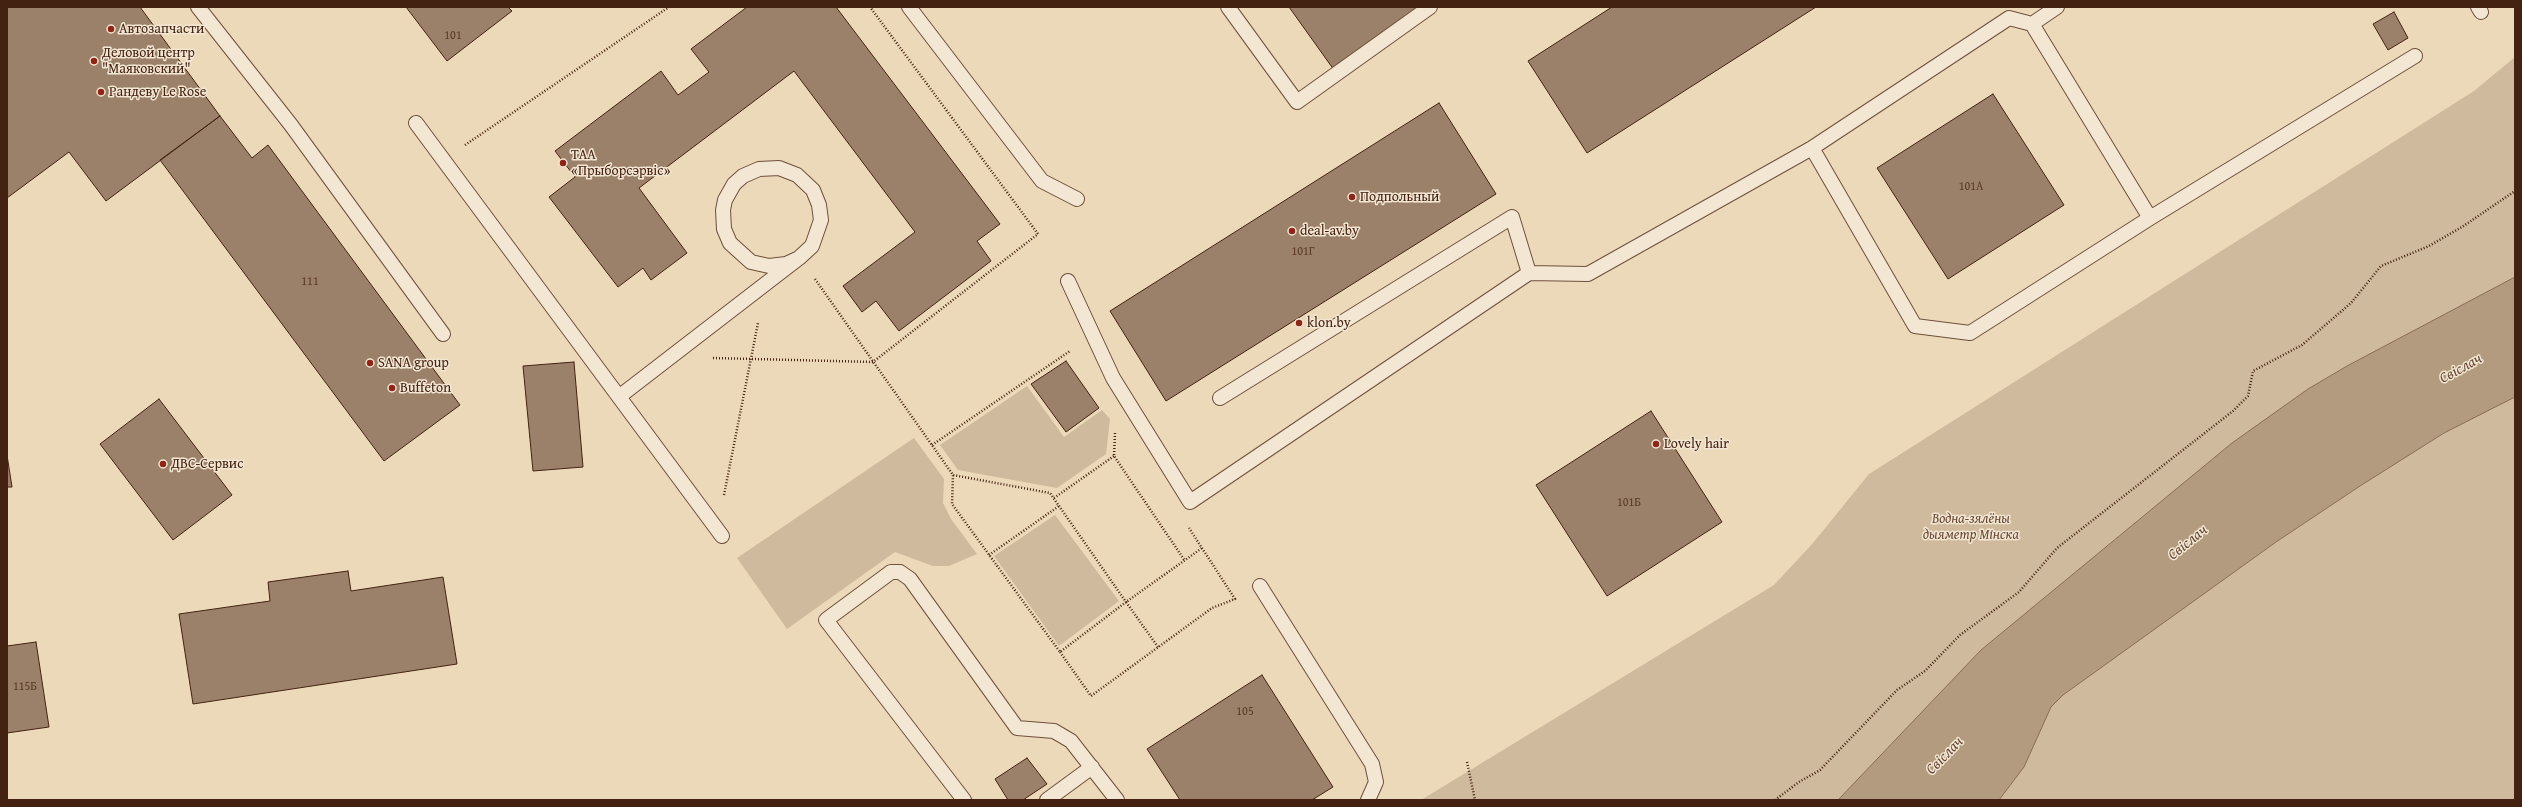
<!DOCTYPE html>
<html>
<head>
<meta charset="utf-8">
<style>
  body { margin:0 }
  #map { position:relative; width:2522px; height:807px; overflow:hidden; background:#ecd9b9; font-family:"Gentium Book Plus",serif }
  canvas { display:block }
  .frame { position:absolute; inset:0; border:8px solid #442212; pointer-events:none }
</style>
</head>
<body>
<div id="map">
<canvas width="2522" height="807"></canvas>
<div class="frame"></div>
</div>
<script>
const g = document.querySelector('canvas').getContext('2d');
g.lineJoin = 'round';
function fill(path, color) { g.fillStyle = color; g.fill(path, 'evenodd'); }
const toPath = rows => new Path2D(rows.map(r => 'M' + r).join(''));
function trace(path, color, width, dash) { g.strokeStyle = color; g.lineWidth = width; g.lineCap = dash ? 'butt' : 'round'; g.setLineDash(dash || []); g.stroke(path); }
function drawText(font, color, halo, rows, align = 'center') {
  g.font = font + ' "Gentium Book Plus",serif'; g.lineWidth = 3; g.setLineDash([]); g.textBaseline = 'middle'; g.strokeStyle = halo; g.fillStyle = color; for (const [text, x, y, turn = 0] of rows) {
    g.save(); g.translate(x, y); g.rotate((+turn || 0) * Math.PI / 180); g.textAlign = isNaN(turn) ? turn : align; if (halo) g.strokeText(text, 0, 0); g.fillText(text, 0, 0); g.restore();
  }
}
fill(toPath([
  [2515,57,2515,277,2347,366,2308,389,2232,443,1981,650,1838,800,1421,800,1774,585,1813,543,1869,474,2474,91],
  [1027,386,1064,437,1102,410,1110,419,1106,454,1057,488,958,470,940,445],
  [2515,397,2515,800,1999,800,2024,767,2051,707,2063,695,2276,542,2360,486,2444,433],
  [914,438,944,479,943,503,951,519,977,554,949,566,933,566,895,552,787,629,737,558],
  [1055,515,1119,601,1059,646,994,556]
]), '#cfba9d');
const water = toPath([
  [2515,277,2515,397,2444,433,2360,486,2276,542,2063,695,2051,707,2024,767,1999,800,1838,800,1981,650,2232,443,2308,389,2347,366,2515,277]
]);
fill(water, '#b39b80');
trace(water, '#876b54', 1);
const building = toPath([
  [7,7,140,7,220,116,106,201,69,152,7,198,7,7],
  [406,7,508,7,512,11,447,61,406,7],
  [747,7,836,7,1000,224,977,241,991,261,899,331,876,301,862,312,843,286,915,232,794,71,639,188,687,253,651,280,643,268,618,287,549,197,575,177,555,151,661,71,678,95,709,72,691,49,747,7],
  [1289,7,1420,7,1334,70,1289,7],
  [1612,7,1816,7,1587,153,1528,61,1612,7],
  [2394,12,2408,38,2388,50,2373,24,2394,12],
  [1993,94,2064,205,1948,279,1877,168,1993,94],
  [1439,103,1496,194,1166,401,1110,311,1439,103],
  [220,116,252,158,268,145,460,405,384,461,160,160,220,116],
  [1066,361,1099,408,1066,432,1031,384,1066,361],
  [574,362,583,467,533,471,523,366,574,362],
  [159,399,232,495,173,540,100,444,159,399],
  [1651,411,1722,522,1607,596,1536,485,1651,411],
  [7,455,12,487,7,487,7,455],
  [348,571,351,591,443,577,457,664,193,704,179,614,270,601,268,582,348,571],
  [36,642,49,727,7,733,7,646,36,642],
  [1262,675,1333,787,1312,800,1180,800,1147,749,1262,675],
  [1027,758,1047,784,1023,800,1008,800,995,779,1027,758]
]);
fill(building, '#9b8169');
trace(building, '#442212', 1);
const service = toPath([
  [198,7,291,125,443,334],
  [909,7,1042,181,1077,199],
  [1228,7,1297,102,1430,7],
  [2478,7,2481,12],
  [2032,24,2150,218],
  [416,123,722,536],
  [1812,148,1915,326,1970,333,2150,218,2415,56],
  [1068,281,1113,378,1190,502,1529,273,1588,274,1812,148,2009,18,2032,24,2057,7],
  [620,396,799,258,812,246,821,220,819,205,813,190,797,175,779,168,759,169,743,176,734,184,725,200,723,210,724,229,730,243,751,262,769,266,786,264,799,258],
  [1220,398,1512,217,1529,273],
  [1260,586,1372,764,1376,782,1368,800],
  [964,800,826,620,891,572,900,572,910,579,1017,728,1054,731,1071,741,1117,800],
  [1047,800,1092,767]
]);
trace(service, '#6e503c', 16);
trace(toPath([
  [465,145,669,7],
  [815,279,953,475,1050,493,1126,602,1060,652,952,504,953,475],
  [713,358,873,362,1038,234,870,7],
  [1115,433,1114,456,1185,561],
  [932,445,1070,351],
  [724,495,758,323],
  [1054,498,1114,456],
  [989,555,1059,506],
  [1158,647,1126,602,1202,548],
  [1060,652,1091,696,1212,608,1235,599,1189,528],
  [1467,762,1475,800],
  [1775,800,1799,782,1820,770,1897,690,1925,671,1960,635,2019,592,2057,548,2233,411,2248,396,2253,371,2302,345,2351,303,2381,266,2429,246,2462,227,2515,191]
]), '#442212', 2.5, [1, 2]);
trace(service, '#f3e6d2', 14);
for (const [x, y, r, color] of [
  [111,29,4,"#8f2418"],
  [94,61,4,"#8f2418"],
  [101,92,4,"#8f2418"],
  [563,163,4,"#8f2418"],
  [1352,197,4,"#8f2418"],
  [1292,231,4,"#8f2418"],
  [1299,323,4,"#8f2418"],
  [370,363,4,"#8f2418"],
  [392,388,4,"#8f2418"],
  [1656,444,4,"#8f2418"],
  [163,464,4,"#8f2418"]
]) { const dot = new Path2D(); dot.arc(x, y, r, 0, 2 * Math.PI); g.fillStyle = color; g.fill(dot); trace(dot, '#f3e6d2', 1.5); }
drawText('12px', '#5a3a28', null, [
  ["101",453,36],
  ["101А",1971,187],
  ["101Г",1303,252],
  ["111",310,282],
  ["101Б",1629,503],
  ["115Б",25,687],
  ["105",1245,712]
]);
drawText('14px', '#442212', '#f3e6d2', [
  ["Автозапчасти",119,29],
  ["Деловой центр",102,53],
  ["\"Маяковский\"",102,69],
  ["Рандеву Le Rose",109,92],
  ["ТАА",571,155],
  ["«Прыборсэрвіс»",571,171],
  ["Подпольный",1360,197],
  ["deal-av.by",1300,231],
  ["klon.by",1307,323],
  ["SANA group",378,363],
  ["Buffeton",400,388],
  ["Lovely hair",1664,444],
  ["ДВС-Сервис",171,464]
], 'left');
drawText('italic 14px', '#674835', '#f3e6d2', [
  ["Водна-зялёны",1971,519],
  ["дыяметр Мінска",1971,535]
]);
drawText('italic 15px', '#654633', '#f3e6d2', [
  ["Свіслач",2461,369,-29],
  ["Свіслач",2188,543,-39],
  ["Свіслач",1945,756,-46]
]);
</script>
</body>
</html>
